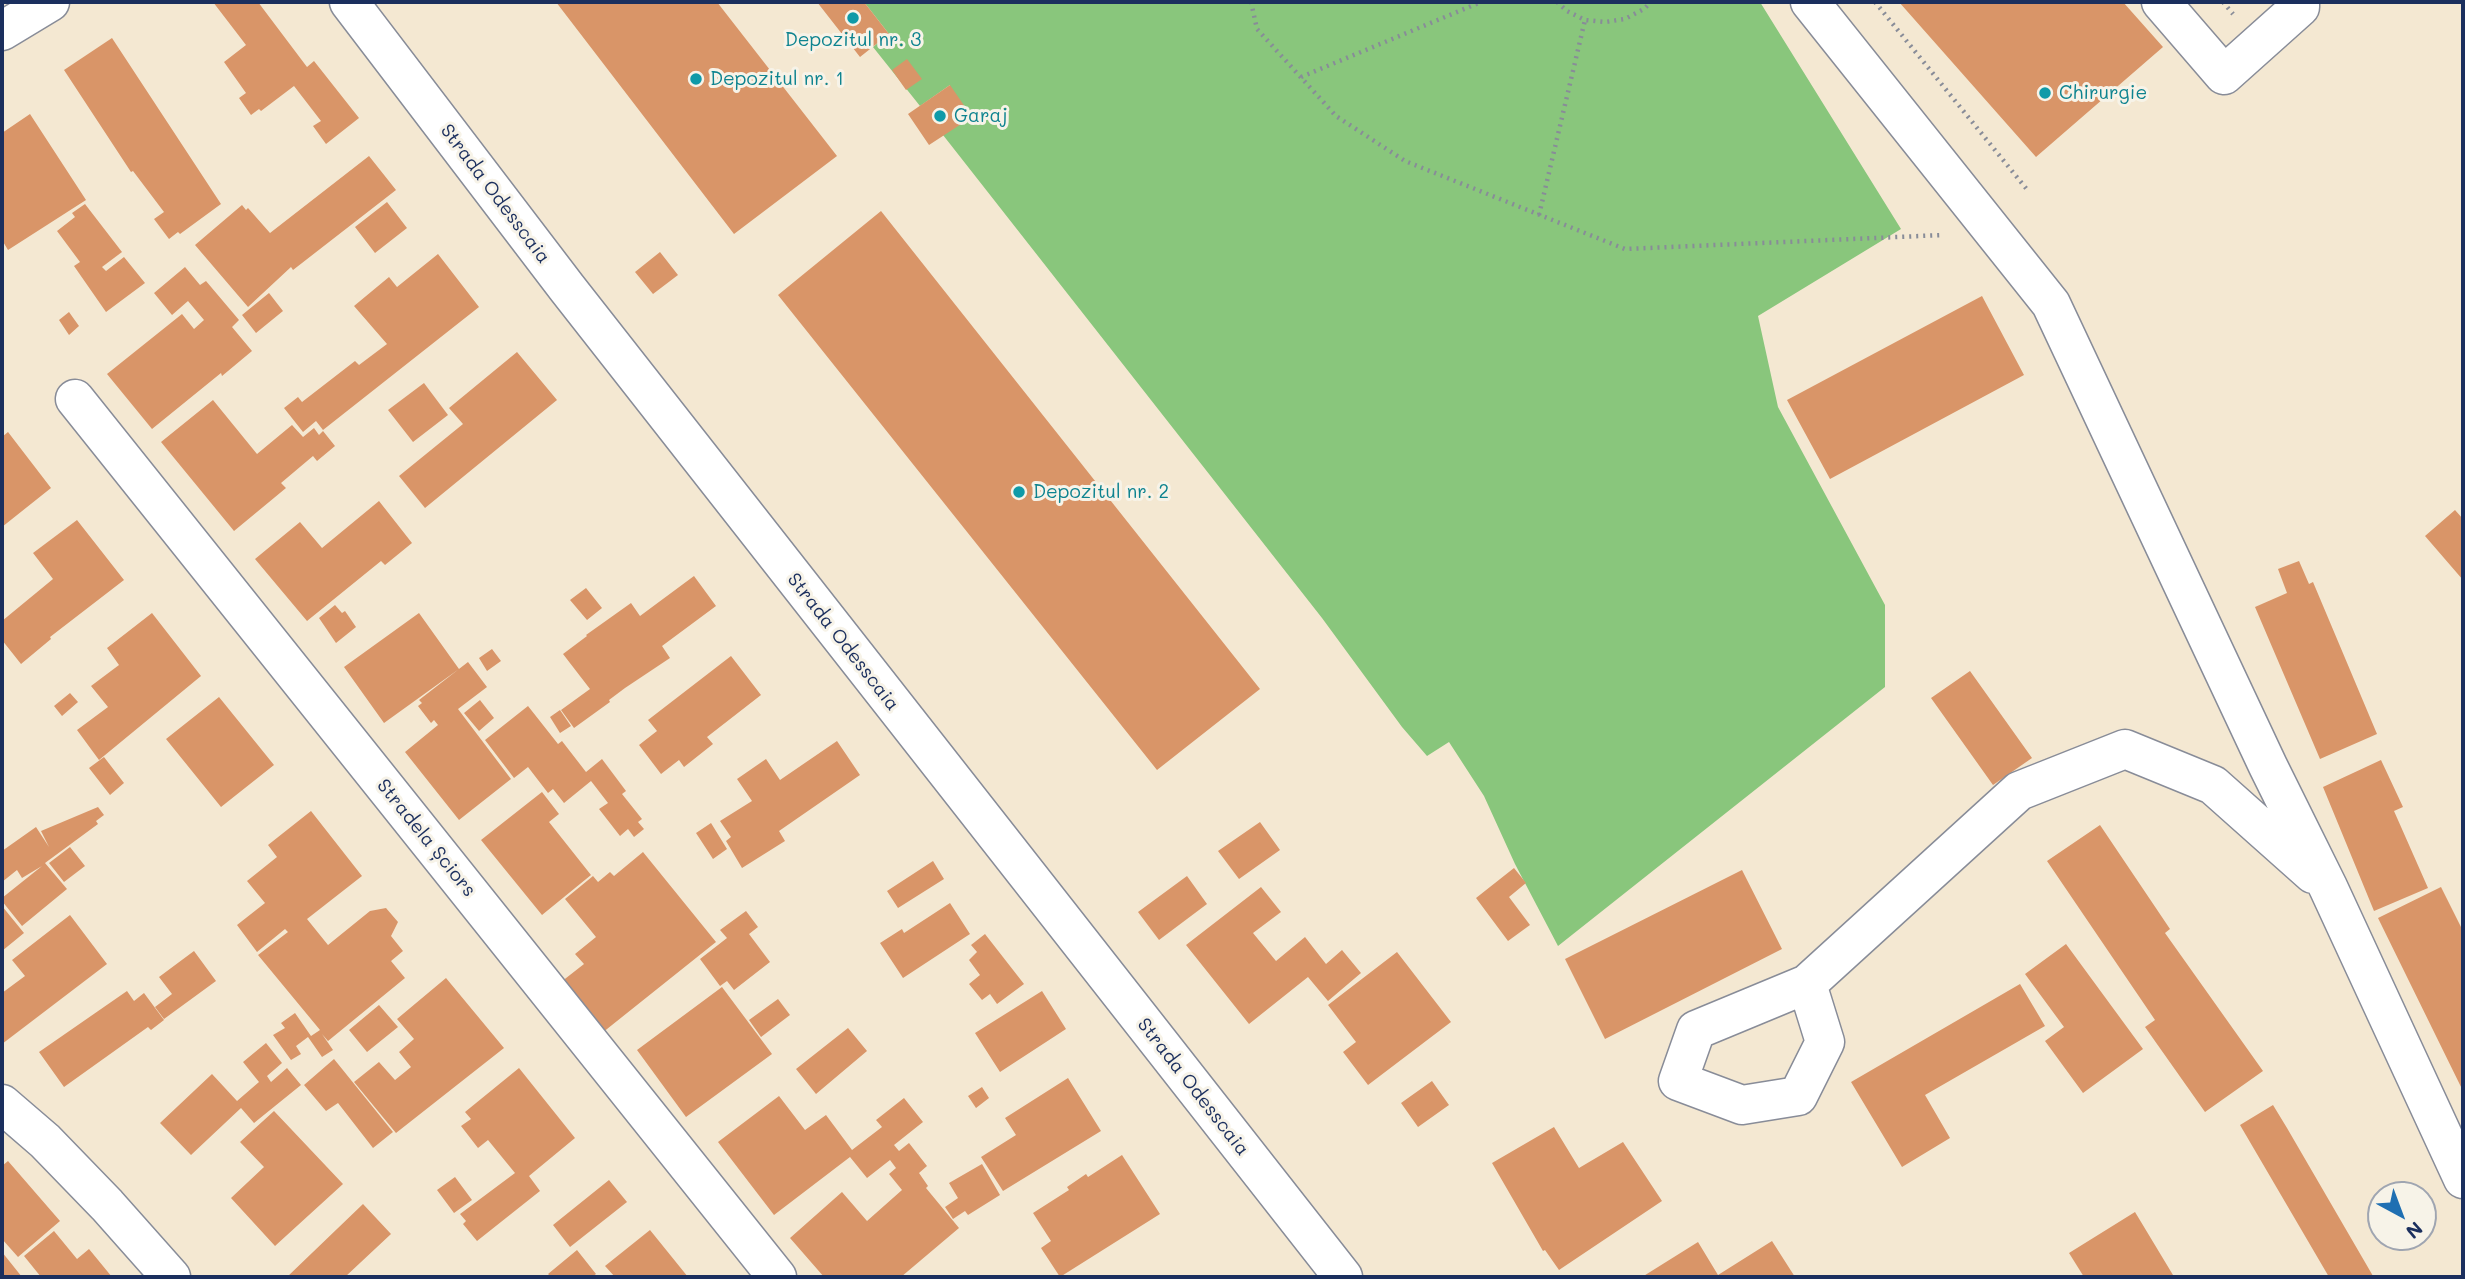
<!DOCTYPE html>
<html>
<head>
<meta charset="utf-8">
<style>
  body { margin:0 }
  #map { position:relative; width:2465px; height:1279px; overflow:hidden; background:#f4e8d2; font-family:Mali,sans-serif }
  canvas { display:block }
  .frame { position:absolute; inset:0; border:4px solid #1b2f5e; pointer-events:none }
  .north { position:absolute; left:2367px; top:1181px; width:70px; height:70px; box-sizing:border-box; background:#f7f3e8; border:2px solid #9fa5b1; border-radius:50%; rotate:139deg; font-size:19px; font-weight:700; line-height:28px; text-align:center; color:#1b2f5e }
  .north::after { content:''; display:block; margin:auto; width:24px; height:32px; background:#1f6fb2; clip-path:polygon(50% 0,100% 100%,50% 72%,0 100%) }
</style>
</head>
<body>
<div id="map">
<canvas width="2465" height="1279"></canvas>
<div class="frame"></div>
<div class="north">N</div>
</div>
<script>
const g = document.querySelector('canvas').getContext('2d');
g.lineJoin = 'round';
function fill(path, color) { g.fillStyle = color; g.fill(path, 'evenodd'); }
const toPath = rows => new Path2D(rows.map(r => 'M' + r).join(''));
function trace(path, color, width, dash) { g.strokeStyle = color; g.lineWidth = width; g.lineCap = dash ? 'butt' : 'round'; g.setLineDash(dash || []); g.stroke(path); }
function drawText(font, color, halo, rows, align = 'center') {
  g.font = font + ' Mali,sans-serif'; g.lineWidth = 6; g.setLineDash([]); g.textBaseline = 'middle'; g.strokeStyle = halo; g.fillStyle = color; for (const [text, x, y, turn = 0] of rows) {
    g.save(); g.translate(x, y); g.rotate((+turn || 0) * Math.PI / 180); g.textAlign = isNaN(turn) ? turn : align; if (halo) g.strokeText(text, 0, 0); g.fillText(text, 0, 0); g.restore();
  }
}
fill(toPath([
  [864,2,1760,2,1901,229,1758,316,1778,407,1885,605,1885,687,1558,946,1515,864,1484,796,1449,742,1427,756,1402,727,1322,618,943,135,950,85,920,106,873,47,889,34]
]), '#89c67c');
fill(toPath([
  [213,2,258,2,307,67,314,61,359,118,326,144,313,126,321,121,294,86,261,111,259,109,251,115,239,98,246,93,224,62,246,45],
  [556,2,717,2,837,156,734,234],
  [817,2,864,2,889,34,860,57],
  [1899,2,2123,2,2163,47,2036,157],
  [112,38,221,204,180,234,178,232,169,239,154,219,164,212,133,171,131,172,64,70],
  [907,59,922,79,906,90,892,70],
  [950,85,972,117,929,145,908,114],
  [30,114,86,200,8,250,2,240,2,133],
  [369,156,396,190,293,270,291,267,248,307,195,245,242,205,246,210,248,208,270,233],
  [387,202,407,228,375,253,355,227],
  [85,204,122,252,102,267,106,271,124,257,145,283,106,312,74,266,80,262,57,231,75,217,72,213],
  [881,211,1260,689,1157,770,778,295],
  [660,252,678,275,653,294,635,272],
  [438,254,479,307,323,430,316,421,303,432,284,408,298,397,302,402,355,361,359,365,387,344,354,306,389,277,397,287],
  [185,267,200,285,206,281,239,320,232,327,252,351,222,376,221,373,152,429,107,374,182,314,194,329,204,320,188,301,172,315,154,293],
  [269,293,283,311,256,333,242,315],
  [1982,296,2024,375,1830,479,1787,400],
  [69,312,79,326,69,335,59,320],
  [517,352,557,400,425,508,399,476,463,424,449,408],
  [424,383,448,415,413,442,388,410],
  [213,400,257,454,292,425,303,437,314,428,319,435,323,431,335,446,317,461,313,456,281,483,286,488,234,531,161,442],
  [8,432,51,488,2,527,2,437],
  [379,501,412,543,385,565,381,561,307,621,255,559,300,522,322,548],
  [2455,510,2463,519,2463,580,2425,536],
  [77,520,124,580,50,637,51,639,21,664,2,640,2,621,53,579,33,553],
  [2299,561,2309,584,2313,582,2377,734,2320,759,2255,607,2287,593,2278,569],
  [694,576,716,606,662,646,670,658,625,688,609,700,610,702,574,728,561,710,590,689,563,654,587,636,586,635,631,603,640,616],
  [586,588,602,608,587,620,570,600],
  [335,605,342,613,345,611,356,627,336,643,319,618],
  [152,613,201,676,99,760,77,730,108,707,91,686,119,665,107,648],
  [419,613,459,669,384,723,344,667],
  [492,649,501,661,487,671,479,658],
  [731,656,761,695,707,737,713,744,684,767,679,760,661,774,639,745,657,731,648,720],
  [468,662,487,687,458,709,511,779,459,820,405,752,438,725,434,720,431,723,418,706,422,703,419,700],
  [1970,671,2032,758,1993,785,1931,698],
  [70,693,78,702,62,716,54,706],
  [219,697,274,765,221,807,166,739],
  [480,700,494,718,479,731,464,713],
  [528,706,558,744,562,741,586,772,602,759,626,791,622,794,642,819,638,822,644,829,634,837,628,829,620,836,599,809,608,803,591,781,564,803,553,789,548,793,528,767,514,778,485,740],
  [560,710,571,726,560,733,550,717],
  [837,741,860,775,779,831,785,841,742,868,726,841,731,837,720,821,752,801,737,779,766,759,780,780],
  [104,757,124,783,110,795,89,768],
  [2381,760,2403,807,2394,811,2428,888,2374,911,2323,787],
  [542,792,559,814,549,822,591,875,542,915,481,840],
  [98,807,104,815,96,821,98,824,45,863,67,889,22,926,2,901,2,898,42,866,22,878,17,870,2,882,2,851,36,827,49,847,41,831],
  [311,811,362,876,307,919,328,945,370,911,386,908,398,922,391,936,403,951,391,961,405,978,328,1041,322,1034,333,1050,322,1057,308,1037,296,1046,301,1054,291,1060,273,1035,285,1028,281,1023,295,1013,311,1036,320,1030,258,955,288,932,285,929,257,952,237,925,265,903,247,881,277,857,268,845],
  [1260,822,1280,850,1239,879,1218,851],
  [711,823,727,849,713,859,696,833],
  [2100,825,2170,929,2165,933,2263,1071,2205,1112,2145,1027,2155,1020,2047,861],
  [70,847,85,866,64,882,49,863],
  [643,852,716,942,602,1033,561,982,584,964,575,954,596,937,565,899,593,876,598,882,610,872,614,876],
  [933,861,944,879,898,908,887,891],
  [1514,868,1526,883,1509,897,1530,925,1508,941,1476,898],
  [1742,870,1782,949,1605,1039,1565,959],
  [1187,876,1207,904,1159,940,1138,912],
  [1261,887,1281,912,1253,933,1276,961,1305,937,1326,964,1342,950,1361,973,1328,1001,1308,977,1249,1024,1186,945],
  [2441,887,2463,931,2463,1091,2378,918],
  [950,903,970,934,903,978,880,943,902,929,904,933],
  [2,906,24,933,2,951],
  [746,911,758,927,749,934,770,962,734,990,727,981,720,986,700,959,727,938,720,930],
  [70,915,107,964,2,1044,2,993,25,976,12,960],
  [985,934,1024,984,997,1004,990,994,982,1000,969,984,980,975,969,960,977,952,971,945],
  [2066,944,2143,1049,2083,1093,2045,1041,2064,1027,2025,974],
  [194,951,216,981,164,1019,155,1007,172,994,159,977],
  [1397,952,1451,1022,1368,1085,1343,1052,1356,1042,1328,1005],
  [446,978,504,1048,396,1133,354,1082,379,1062,395,1080,411,1067,399,1052,414,1039,397,1019],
  [2020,984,2045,1026,1925,1095,1950,1138,1902,1167,1851,1082],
  [722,987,772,1054,686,1117,637,1050],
  [127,991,134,1001,144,993,164,1020,151,1030,148,1027,64,1087,39,1052],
  [1042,991,1066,1029,1000,1072,975,1033],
  [778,999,790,1015,761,1037,749,1020],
  [379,1005,398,1027,367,1052,349,1030],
  [848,1028,867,1051,816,1094,796,1069],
  [266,1043,282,1063,267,1076,271,1082,287,1068,301,1085,254,1123,241,1108,191,1155,160,1123,212,1074,237,1101,259,1082,243,1062],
  [334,1059,393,1132,373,1148,338,1103,326,1111,304,1085],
  [519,1068,575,1138,529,1176,540,1191,477,1241,463,1224,466,1221,460,1214,515,1173,488,1140,478,1148,461,1126,471,1119,465,1112],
  [1068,1078,1101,1131,1003,1191,981,1157,1016,1135,1005,1118],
  [1432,1081,1449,1105,1418,1127,1401,1103],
  [982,1087,989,1098,976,1108,968,1096],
  [779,1096,805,1130,826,1115,852,1150,882,1127,876,1120,904,1098,923,1122,894,1145,899,1151,909,1143,927,1166,919,1173,928,1186,926,1188,959,1228,901,1277,883,1277,881,1275,878,1277,824,1277,790,1238,842,1192,867,1221,902,1190,889,1174,896,1168,890,1160,867,1178,850,1157,774,1215,718,1142],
  [2273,1105,2287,1128,2373,1276,2329,1277,2240,1125],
  [274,1111,343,1184,275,1246,231,1198,264,1167,240,1142],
  [1554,1127,1579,1168,1623,1142,1662,1201,1559,1270,1545,1250,1543,1251,1492,1163],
  [1122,1155,1160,1214,1060,1277,1041,1248,1051,1241,1033,1213,1069,1190,1067,1187,1086,1174,1088,1177],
  [8,1161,60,1221,18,1257,2,1239,2,1166],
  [982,1164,1000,1195,968,1215,965,1211,953,1219,945,1207,958,1198,949,1183],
  [455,1177,472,1200,454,1213,437,1190],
  [609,1180,627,1202,570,1247,553,1225],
  [363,1204,391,1234,345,1277,287,1277],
  [2135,1212,2173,1275,2169,1277,2084,1277,2069,1253],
  [650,1230,688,1277,615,1277,605,1266],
  [54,1231,77,1259,89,1249,112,1277,41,1277,24,1256],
  [1772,1241,1795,1277,1642,1277,1698,1242,1718,1275],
  [577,1250,596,1274,592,1277,551,1277,548,1274],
  [2,1252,22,1277,2,1277]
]), '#d99568');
const minor = toPath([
  [349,2,567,288,1343,1277],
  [1810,2,2051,304,2268,766,2328,887,2463,1179],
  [2161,2,2224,75,2300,7,2300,2],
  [2,31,50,2],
  [75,399,777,1277],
  [1807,984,1696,1030,1678,1081,1742,1105,1798,1096,1825,1042,1807,984,2019,791,2125,749,2213,785,2313,874],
  [2,1104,45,1141,107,1205,171,1277]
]);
trace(minor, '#888c98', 41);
trace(toPath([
  [1251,2,1257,29,1336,116,1405,161,1625,249,1943,235],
  [1557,2,1567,11,1585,20,1605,22,1625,19,1644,9,1651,2],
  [1875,2,2029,192],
  [2223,2,2233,14],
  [1301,77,1481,2],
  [1539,215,1585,20]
]), '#888c98', 4.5, [2, 5]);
trace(minor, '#fff', 38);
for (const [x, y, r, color] of [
  [853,18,7,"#0f9aa8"],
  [696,79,7,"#0f9aa8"],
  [2045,93,7,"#0f9aa8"],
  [940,116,7,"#0f9aa8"],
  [1019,492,7,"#0f9aa8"]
]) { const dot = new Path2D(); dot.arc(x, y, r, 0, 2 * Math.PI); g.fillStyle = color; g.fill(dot); trace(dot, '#f7f3e8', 2.5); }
drawText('19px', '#0d838f', '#f7f3e8', [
  ["Depozitul nr. 3",853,40,"center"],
  ["Depozitul nr. 1",710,79],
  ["Chirurgie",2059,93],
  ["Garaj",954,116],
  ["Depozitul nr. 2",1033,492]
], 'left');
drawText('19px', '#1b2f5e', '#f7f3e8', [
  ["Strada Odesscaia",495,194,53],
  ["Strada Odesscaia",843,642,52],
  ["Stradela Șciors",426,838,51],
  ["Strada Odesscaia",1193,1087,52]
]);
</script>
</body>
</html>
